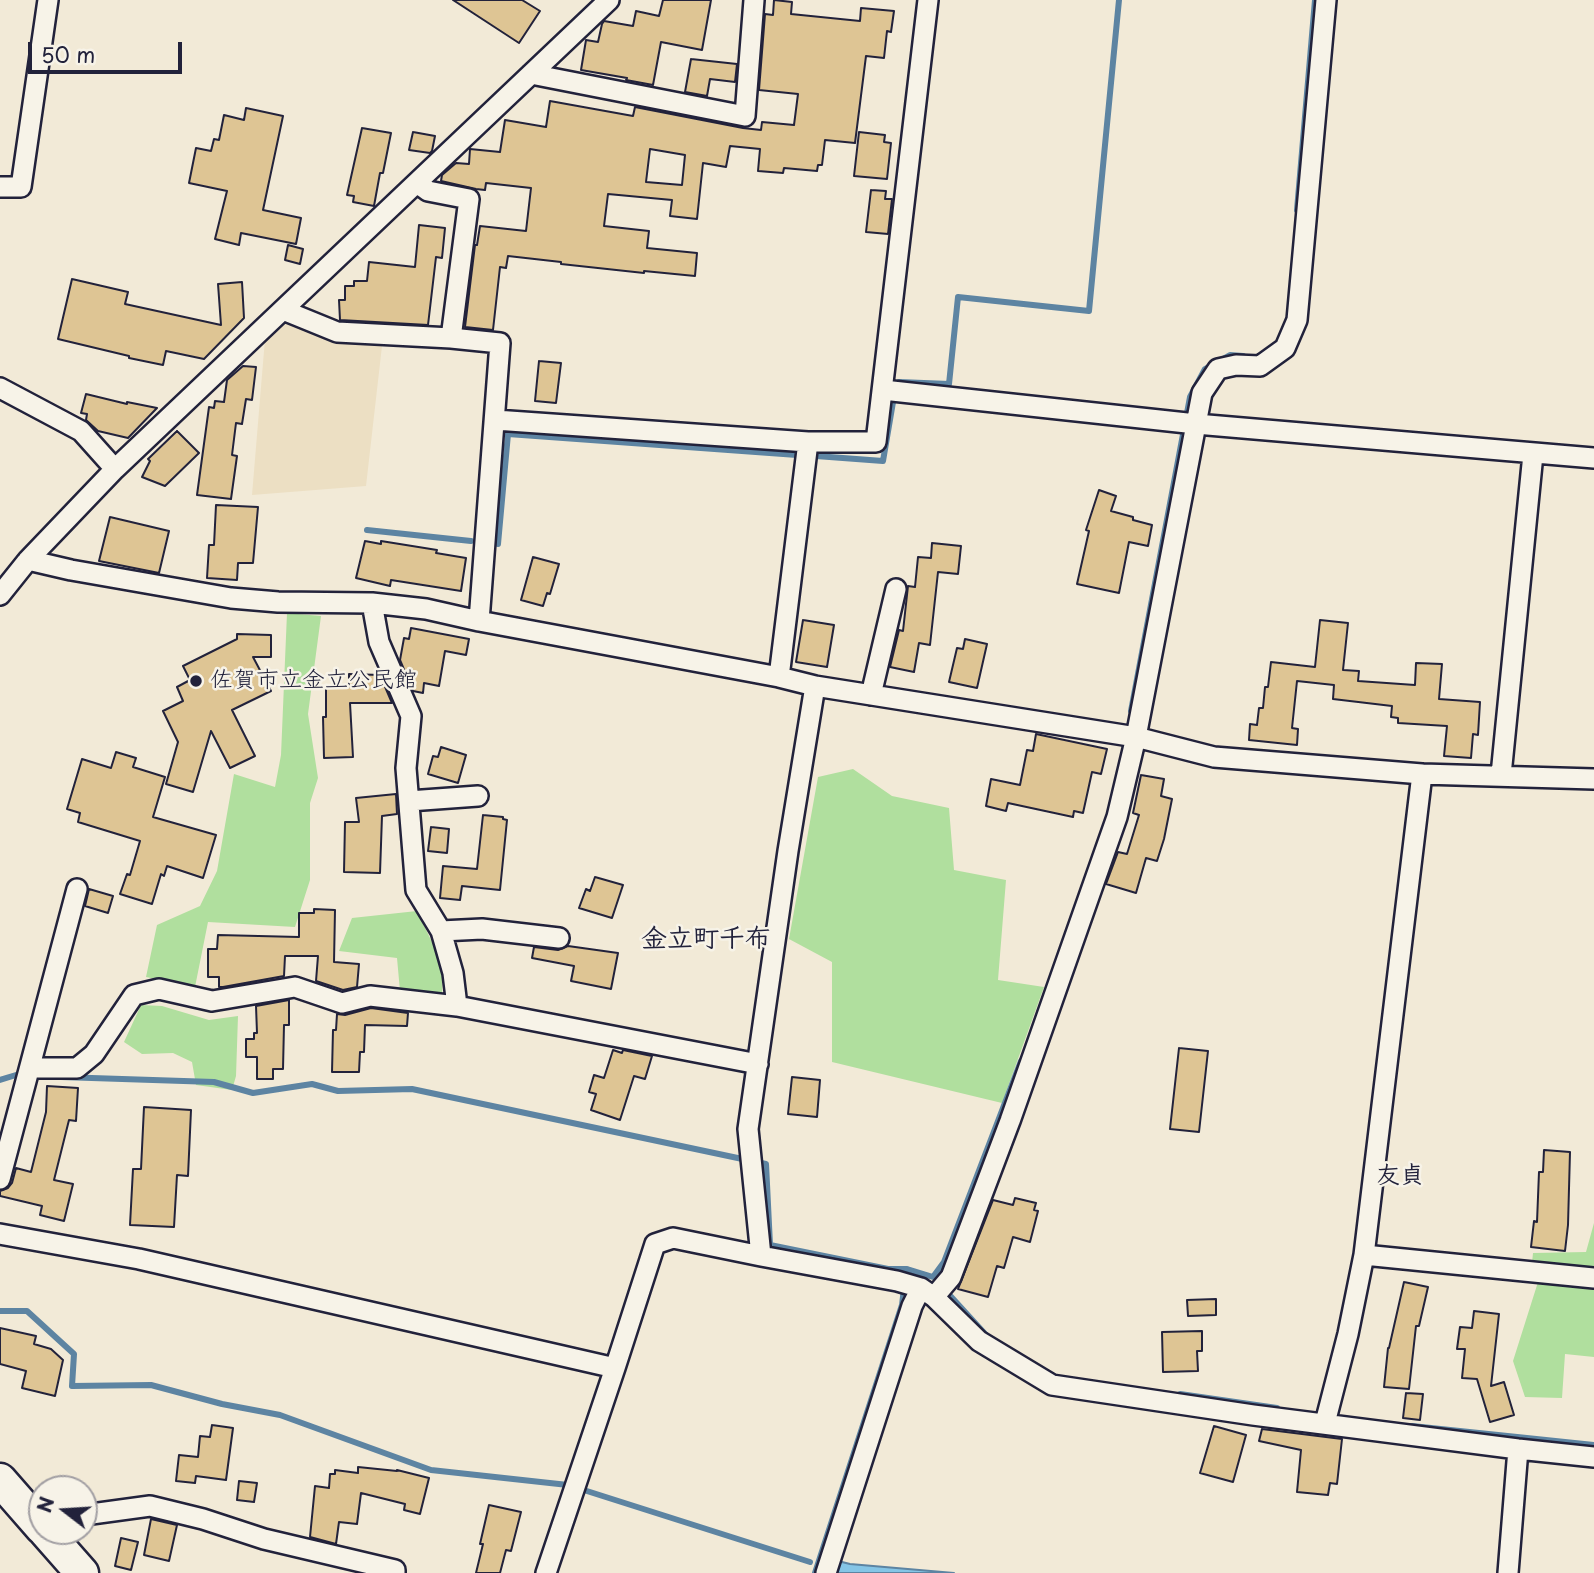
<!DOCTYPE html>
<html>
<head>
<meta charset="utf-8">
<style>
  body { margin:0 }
  #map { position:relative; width:1594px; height:1573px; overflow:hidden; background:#f2ead7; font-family:"Playpen Sans",sans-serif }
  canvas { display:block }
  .north { position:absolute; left:28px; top:1475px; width:70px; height:70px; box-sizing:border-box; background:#f7f3e8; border:2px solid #a29fa3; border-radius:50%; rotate:287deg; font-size:19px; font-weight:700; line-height:28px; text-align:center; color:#22223b }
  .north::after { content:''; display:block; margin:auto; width:24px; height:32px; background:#22223b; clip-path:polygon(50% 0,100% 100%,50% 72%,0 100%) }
  .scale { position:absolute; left:28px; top:42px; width:154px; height:32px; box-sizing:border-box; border:4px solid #22223b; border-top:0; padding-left:9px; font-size:21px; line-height:24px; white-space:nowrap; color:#22223b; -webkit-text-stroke:5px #f7f3e8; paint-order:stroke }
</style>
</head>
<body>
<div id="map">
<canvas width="1594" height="1573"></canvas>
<div class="north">N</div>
<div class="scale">50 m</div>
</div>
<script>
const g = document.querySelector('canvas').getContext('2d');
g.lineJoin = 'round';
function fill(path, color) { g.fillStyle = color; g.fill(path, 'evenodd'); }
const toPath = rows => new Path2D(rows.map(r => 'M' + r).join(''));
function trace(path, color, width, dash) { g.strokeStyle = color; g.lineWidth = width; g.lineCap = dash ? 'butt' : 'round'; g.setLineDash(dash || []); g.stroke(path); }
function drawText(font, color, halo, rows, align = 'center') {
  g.font = font + ' "Playpen Sans","Klee One",sans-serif'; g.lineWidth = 5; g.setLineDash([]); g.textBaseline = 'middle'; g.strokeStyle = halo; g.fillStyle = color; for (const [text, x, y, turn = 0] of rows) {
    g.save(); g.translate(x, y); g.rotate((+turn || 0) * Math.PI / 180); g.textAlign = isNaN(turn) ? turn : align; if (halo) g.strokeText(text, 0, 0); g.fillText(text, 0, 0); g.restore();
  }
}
fill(toPath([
  [285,323,336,343,382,346,366,486,252,495,265,339]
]), '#ecdfc3');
fill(toPath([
  [287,613,321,616,308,714,318,778,310,803,310,880,295,927,208,922,195,987,146,977,157,925,200,906,217,871,234,774,275,787,281,755],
  [853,769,892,796,949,808,954,870,1006,880,998,980,1044,987,1002,1103,832,1062,832,962,789,939,818,777],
  [417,911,443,965,442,995,400,991,397,958,339,951,352,918],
  [141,1005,162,1006,209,1020,238,1016,236,1076,232,1090,196,1085,192,1062,173,1053,142,1054,124,1042],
  [1594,1223,1594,1270,1532,1263,1533,1253,1586,1252],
  [1538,1282,1594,1287,1594,1357,1565,1354,1562,1398,1525,1397,1513,1361]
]), '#b0df9e');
const water = toPath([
  [838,1561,850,1564,954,1573,834,1573,838,1561]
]);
fill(water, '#85c5e6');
trace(water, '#5d84a2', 2);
trace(toPath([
  [1297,210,1315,0],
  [899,382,949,384,958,297,1089,311,1119,0],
  [816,456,883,461,893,402],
  [367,530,471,541],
  [498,544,508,434,797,455],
  [1131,711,1190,397,1205,369,1230,355,1243,356],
  [61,1077,214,1082,253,1093,312,1084,338,1091,412,1089,766,1164,770,1245,888,1269,907,1269],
  [0,1080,16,1075,25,1075],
  [907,1270,907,1269,933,1277,944,1262,1021,1061],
  [944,1289,986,1335],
  [0,1311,27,1311,74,1354,72,1386,151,1385,222,1404,280,1415,431,1470,568,1485,810,1562],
  [1180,1394,1277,1408],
  [1412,1426,1594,1445],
  [815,1573,902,1305,904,1288]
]), '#5d84a2', 6);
const building = toPath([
  [453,0,522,0,540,11,519,43,453,0],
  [663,0,711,0,702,50,661,42,653,85,626,80,627,78,581,70,586,40,598,42,602,24,604,21,633,26,636,11,659,16,663,0],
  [774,0,792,2,791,14,860,21,861,8,894,11,891,32,887,31,884,58,866,56,855,143,825,140,822,165,818,165,817,171,784,168,783,173,758,171,760,149,730,146,726,167,703,163,697,219,670,216,672,200,608,194,604,226,649,231,647,248,697,253,695,276,644,271,644,273,561,264,561,262,508,256,506,268,500,267,493,330,465,327,475,245,477,245,480,226,526,231,531,188,486,183,485,190,476,189,441,181,442,175,456,163,469,164,470,149,500,152,505,120,546,127,550,101,633,116,635,107,743,128,761,130,762,122,794,125,798,94,759,90,765,14,773,15,774,0],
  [650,149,685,155,682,185,646,182,650,149],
  [691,59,737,64,735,82,710,79,707,96,685,92,691,59],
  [246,108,283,116,263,210,301,218,296,244,241,233,239,245,215,239,227,191,189,183,196,148,211,151,214,139,219,140,224,115,244,120,246,108],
  [362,128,391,133,383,173,380,173,374,206,353,202,354,196,347,195,362,128],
  [413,132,435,136,432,151,430,153,409,150,413,132],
  [859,132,885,135,884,142,891,143,887,179,854,176,859,132],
  [871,190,886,191,885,199,892,199,888,234,866,232,871,190],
  [419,225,445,228,442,258,436,257,428,325,340,320,339,300,345,300,345,286,354,286,354,281,367,281,369,262,415,267,419,225],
  [288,245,303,249,300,264,285,260,288,245],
  [72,279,128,292,125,304,221,325,218,284,242,282,244,318,204,359,166,351,163,365,129,358,129,356,58,339,72,279],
  [539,361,561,363,556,403,535,401,539,361],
  [243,366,256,367,252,400,246,399,242,424,236,423,232,455,237,456,231,499,197,495,209,407,214,408,215,401,224,402,227,380,243,366],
  [86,394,127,404,127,402,157,408,128,438,98,431,86,420,87,414,81,413,86,394],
  [177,431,199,453,165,486,142,477,150,461,148,459,177,431],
  [1099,490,1116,496,1111,511,1133,517,1133,520,1152,525,1148,546,1129,542,1119,593,1077,584,1089,531,1086,530,1099,490],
  [216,505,258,507,253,563,238,563,237,580,207,578,209,545,214,545,216,505],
  [110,517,169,531,159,573,99,561,110,517],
  [365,541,381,544,381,541,437,550,436,553,466,558,461,591,391,580,390,586,356,578,365,541],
  [932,543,961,546,958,574,938,572,930,645,919,643,914,672,890,667,899,630,903,631,908,586,915,587,918,557,931,558,932,543],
  [533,557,559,564,550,594,547,593,543,606,521,600,533,557],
  [803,620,834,625,827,667,796,662,803,620],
  [1320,620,1348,623,1343,670,1359,671,1358,681,1415,685,1416,663,1442,664,1439,699,1480,702,1478,735,1473,734,1471,758,1444,756,1447,726,1398,723,1398,718,1391,717,1392,706,1333,699,1334,685,1297,681,1292,728,1298,729,1297,745,1249,740,1250,724,1257,725,1259,708,1263,708,1265,687,1268,687,1271,662,1315,667,1320,620],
  [411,628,469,639,466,655,445,651,439,686,424,683,423,693,413,691,400,660,404,638,409,639,411,628],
  [237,634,271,635,271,657,253,657,271,691,232,710,255,756,230,768,211,731,193,792,166,784,178,742,163,711,183,701,177,687,190,680,183,666,237,639,237,634],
  [965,639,987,644,977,688,949,682,957,648,963,649,965,639],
  [349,674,380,675,392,703,350,703,353,757,324,758,323,717,326,717,326,686,349,687,349,674],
  [1036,734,1107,749,1101,774,1092,772,1083,813,1074,811,1073,817,1008,803,1006,811,986,806,991,779,1020,785,1027,750,1033,751,1036,734],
  [441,747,466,755,458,783,428,774,433,756,438,757,441,747],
  [116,752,136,758,133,767,165,777,153,817,216,835,203,878,167,866,164,876,161,874,152,904,120,894,127,874,130,875,140,841,78,822,80,813,67,809,82,759,111,768,116,752],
  [1141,775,1164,779,1161,796,1172,799,1164,839,1157,861,1146,858,1136,893,1106,884,1118,852,1127,854,1139,815,1133,813,1141,775],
  [396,794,397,814,382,816,380,873,344,872,345,822,359,822,356,798,396,794],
  [483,815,503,817,503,819,507,820,500,890,462,886,460,900,440,898,443,866,477,869,483,815],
  [431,827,449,829,447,853,428,851,431,827],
  [595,877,623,885,612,918,579,908,586,889,590,891,595,877],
  [89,889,113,896,108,913,85,906,89,889],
  [314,909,335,910,334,962,359,964,357,987,343,990,316,981,318,956,285,956,284,976,223,987,219,987,219,977,208,977,208,949,217,949,218,935,299,937,299,913,314,913,314,909],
  [568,946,618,953,611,989,571,981,574,966,532,958,534,947,558,950,568,946],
  [289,1000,289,1025,284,1025,283,1069,273,1069,273,1079,257,1079,257,1057,246,1057,246,1039,254,1039,254,1033,257,1033,256,1006,289,1000],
  [371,1008,408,1013,407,1026,365,1025,364,1052,360,1052,359,1072,332,1072,333,1030,336,1030,337,1014,345,1015,371,1008],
  [1179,1048,1208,1051,1199,1132,1170,1129,1179,1048],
  [613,1050,622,1053,623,1050,652,1056,645,1079,634,1076,620,1120,591,1110,596,1094,589,1092,594,1075,604,1078,613,1050],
  [792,1077,820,1080,817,1117,788,1114,792,1077],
  [47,1086,78,1088,76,1121,69,1120,54,1180,73,1184,64,1221,40,1215,42,1206,0,1196,0,1191,8,1188,12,1183,16,1168,31,1172,46,1112,47,1086],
  [144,1107,191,1110,188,1176,177,1175,174,1227,130,1225,133,1169,141,1169,144,1107],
  [1544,1150,1570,1152,1568,1225,1565,1251,1531,1247,1534,1221,1537,1222,1539,1172,1543,1172,1544,1150],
  [1015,1198,1036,1203,1034,1210,1038,1211,1030,1242,1013,1237,1004,1268,997,1266,988,1297,958,1289,993,1200,1013,1205,1015,1198],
  [1404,1282,1428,1287,1419,1326,1416,1326,1409,1389,1384,1387,1388,1348,1389,1348,1404,1282],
  [1216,1299,1216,1315,1188,1316,1187,1300,1216,1299],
  [1474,1311,1499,1314,1491,1386,1504,1382,1514,1415,1490,1422,1477,1379,1462,1378,1465,1349,1457,1349,1460,1327,1472,1328,1474,1311],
  [0,1328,36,1336,34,1344,51,1349,63,1360,55,1396,22,1388,26,1371,0,1364,0,1328],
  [1202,1331,1202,1351,1197,1351,1198,1371,1163,1372,1162,1332,1202,1331],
  [1406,1393,1423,1394,1420,1420,1403,1418,1406,1393],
  [212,1425,233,1428,226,1480,196,1476,195,1483,176,1481,179,1455,198,1457,200,1436,210,1437,212,1425],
  [1214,1426,1246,1435,1233,1482,1200,1473,1214,1426],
  [1262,1429,1342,1439,1337,1484,1330,1483,1328,1495,1297,1492,1301,1450,1259,1441,1262,1429],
  [358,1467,397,1471,397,1470,429,1478,420,1514,404,1510,405,1504,361,1493,357,1524,339,1522,336,1544,310,1537,315,1486,329,1488,330,1474,335,1474,335,1470,358,1473,358,1467],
  [239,1481,257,1483,254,1502,237,1500,239,1481],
  [489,1505,521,1512,511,1551,506,1550,500,1573,476,1573,483,1544,480,1544,489,1505],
  [151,1519,177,1525,169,1561,144,1555,151,1519],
  [121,1538,138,1542,131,1570,115,1566,121,1538]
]);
fill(building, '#dec594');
trace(building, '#22223b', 2);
const minor = toPath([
  [531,74,745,116,754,0],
  [417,183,428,191,469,199,451,338],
  [0,187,21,187,48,0],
  [283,310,337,332,451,338,500,343,479,621],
  [0,388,81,431,115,469],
  [883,390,1196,424,1594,458],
  [495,420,808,442,876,442,928,0],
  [28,560,71,570,231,598,278,602,372,603,426,609,479,621,779,677,815,686,1136,737,1214,757,1422,774,1594,779],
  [0,595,28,560,115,469,609,0],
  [372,603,379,642,411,716,406,768,416,890,441,931,453,973,457,1006],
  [779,677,808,442],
  [871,695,896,589],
  [1501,775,1533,454],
  [409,801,478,796],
  [441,931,482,929,559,938],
  [30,1068,77,1068,94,1054,134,995,159,989,212,1001,295,987,342,1003,370,996,457,1006,758,1064],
  [0,1179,77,889],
  [0,1234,139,1259,615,1368],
  [1364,1255,1594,1278],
  [761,1256,748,1129,788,851,815,686],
  [934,1297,951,1277,1010,1121,1117,817,1136,737,1202,393,1218,369,1236,365,1260,366,1285,348,1297,320,1326,0],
  [1325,1423,1348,1334,1364,1255,1422,774],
  [84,1515,150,1506,203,1519,264,1539,395,1570,395,1573],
  [546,1573,615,1368,655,1244,673,1238,761,1256,897,1281,921,1288,934,1297,979,1341,1052,1385,1253,1415,1518,1449,1594,1457],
  [826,1573,912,1306,921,1288],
  [1508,1573,1518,1449]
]);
const primary = toPath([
  [0,1480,42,1528],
  [45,1531,82,1573]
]);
trace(minor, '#22223b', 24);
trace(primary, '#22223b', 37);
trace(minor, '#f7f3e8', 19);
trace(primary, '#f7f3e8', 32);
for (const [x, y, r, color] of [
  [196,681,7,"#22223b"]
]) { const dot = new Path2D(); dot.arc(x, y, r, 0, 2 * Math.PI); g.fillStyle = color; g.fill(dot); trace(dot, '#f7f3e8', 2.5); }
drawText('23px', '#22223b', '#f7f3e8', [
  ["佐賀市立金立公民館",210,681]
], 'left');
drawText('bold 24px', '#22223b', '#f7f3e8', [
  ["友貞",1400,1176]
]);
drawText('bold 26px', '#22223b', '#f7f3e8', [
  ["金立町千布",706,940]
]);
</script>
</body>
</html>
